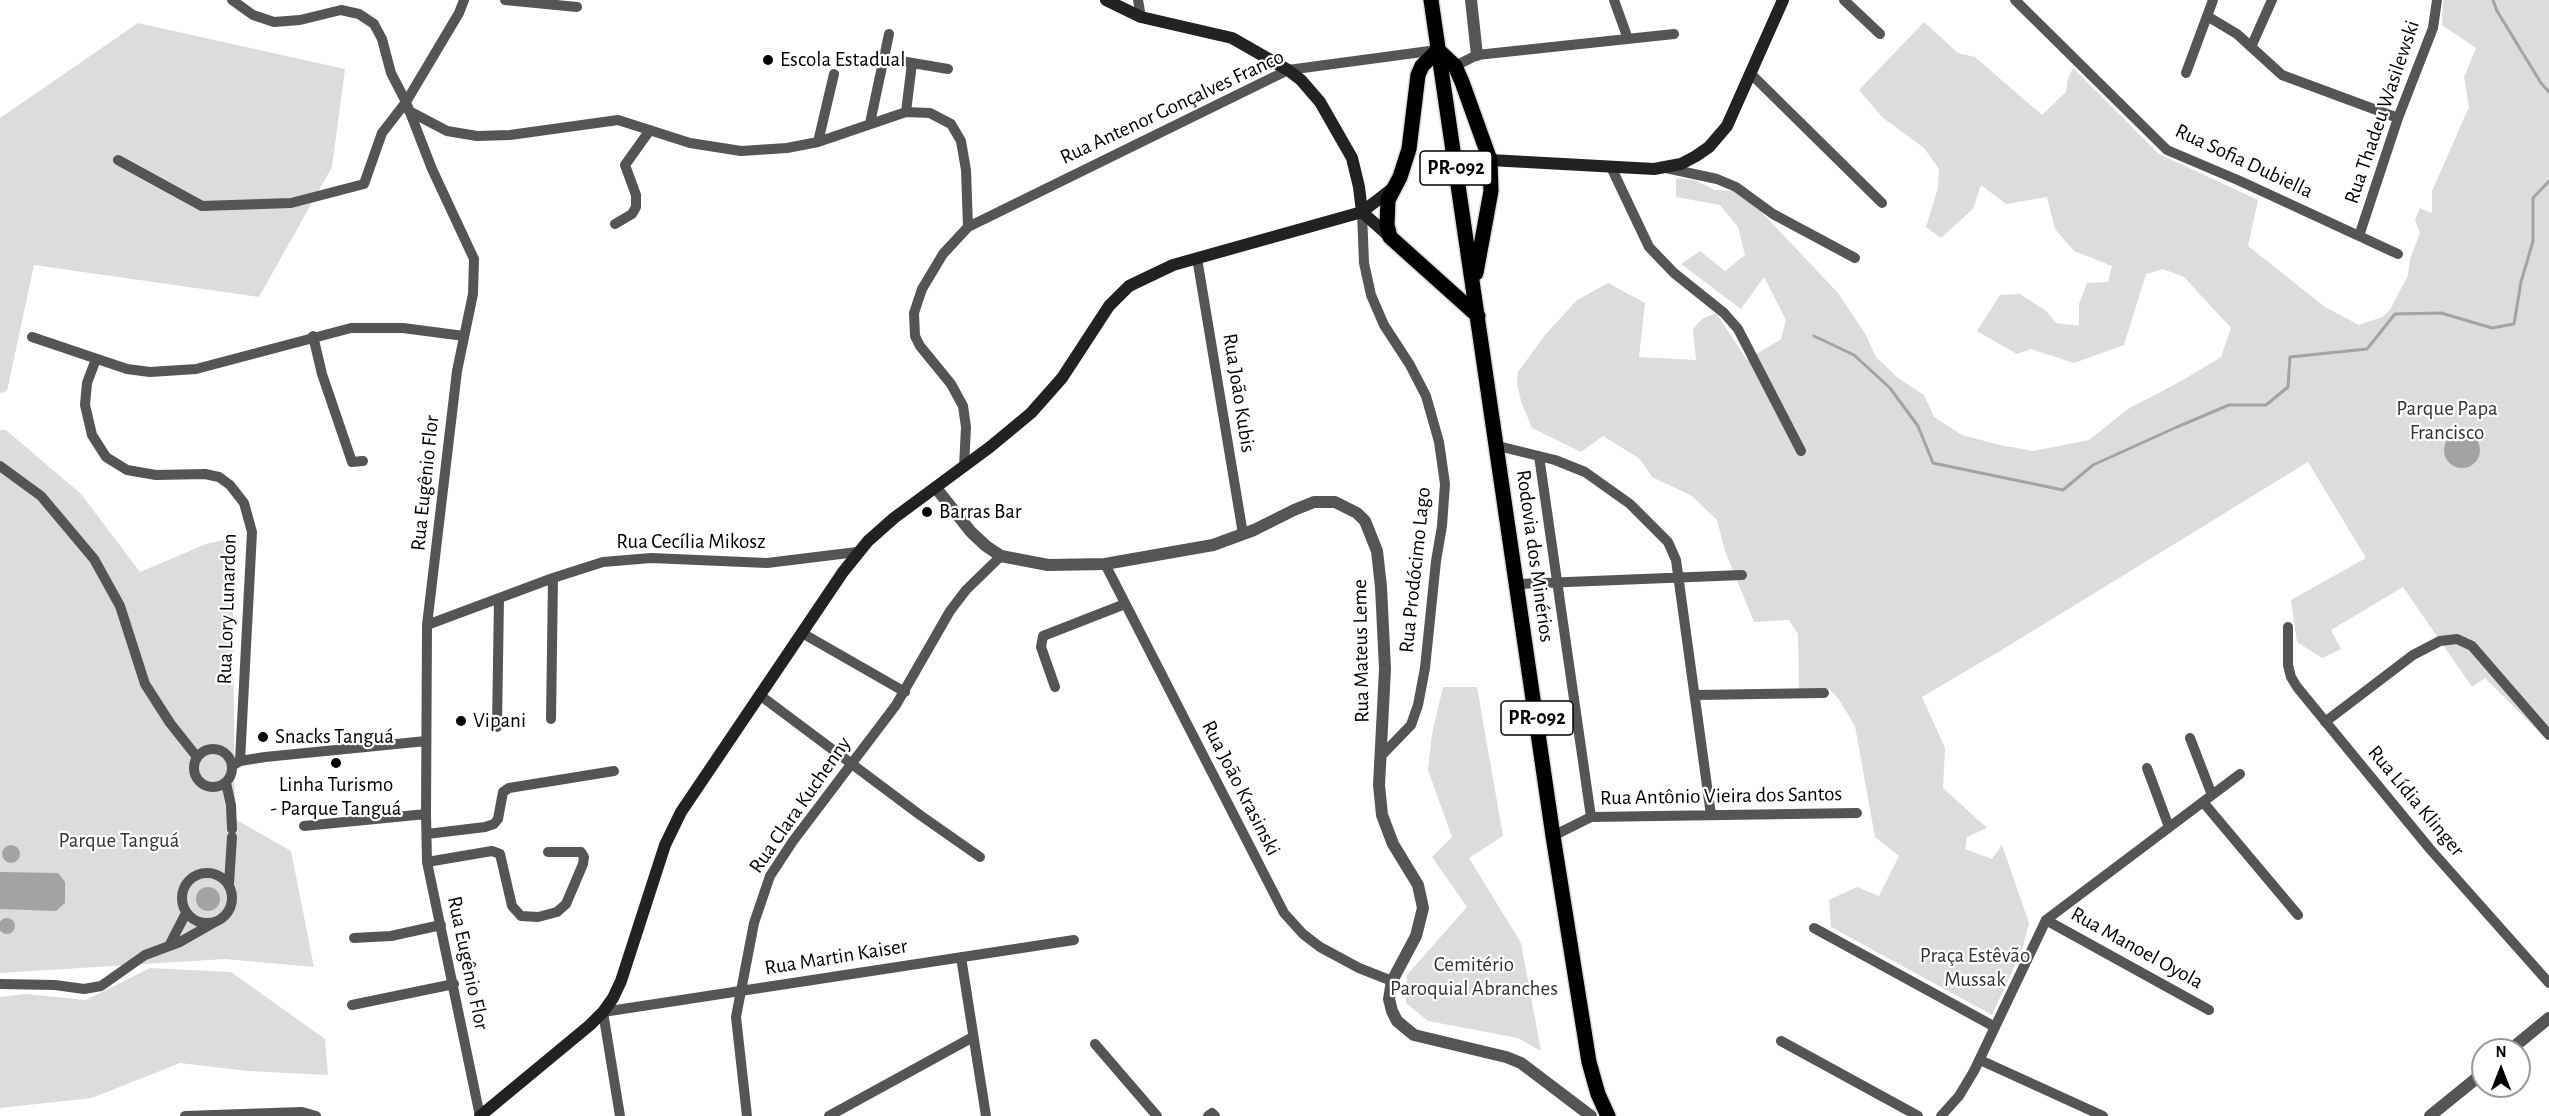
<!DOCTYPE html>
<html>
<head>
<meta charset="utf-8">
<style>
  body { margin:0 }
  #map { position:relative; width:2549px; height:1116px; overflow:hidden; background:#fff; font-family:"Alegreya Sans",sans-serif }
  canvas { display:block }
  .north { position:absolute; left:2471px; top:1038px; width:60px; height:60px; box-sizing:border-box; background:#fff; border:2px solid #999; border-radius:50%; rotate:0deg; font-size:16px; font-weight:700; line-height:24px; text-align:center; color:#000 }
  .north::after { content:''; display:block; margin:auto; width:21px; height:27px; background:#000; clip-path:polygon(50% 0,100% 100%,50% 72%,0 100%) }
</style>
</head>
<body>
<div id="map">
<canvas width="2549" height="1116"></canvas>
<div class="north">N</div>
</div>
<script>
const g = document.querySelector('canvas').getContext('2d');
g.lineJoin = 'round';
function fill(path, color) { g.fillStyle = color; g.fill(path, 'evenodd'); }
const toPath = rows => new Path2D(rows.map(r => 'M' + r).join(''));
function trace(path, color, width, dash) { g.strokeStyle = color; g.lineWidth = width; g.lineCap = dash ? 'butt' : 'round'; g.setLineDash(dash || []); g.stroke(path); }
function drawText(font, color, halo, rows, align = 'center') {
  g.font = font + ' "Alegreya Sans",sans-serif'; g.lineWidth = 4.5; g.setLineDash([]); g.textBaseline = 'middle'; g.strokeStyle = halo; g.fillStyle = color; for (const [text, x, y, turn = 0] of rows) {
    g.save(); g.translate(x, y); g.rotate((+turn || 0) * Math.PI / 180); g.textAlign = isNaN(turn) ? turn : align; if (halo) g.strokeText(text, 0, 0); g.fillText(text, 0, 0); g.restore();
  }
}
fill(toPath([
  [2443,0,2549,0,2549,733,2544,737,2485,678,2472,687,2403,587,2331,630,2341,649,2322,658,2297,642,2291,600,2366,558,2308,462,2000,651,1922,697,1945,748,1943,788,1987,828,1967,837,1965,849,1992,859,2002,845,2029,923,2022,950,1992,1015,1831,927,1829,900,1857,887,1879,896,1899,856,1875,837,1855,726,1838,698,1829,689,1799,689,1798,634,1789,620,1754,622,1725,551,1717,520,1692,496,1652,477,1640,459,1603,436,1581,452,1532,428,1521,401,1517,383,1518,372,1545,335,1577,300,1608,283,1645,303,1639,357,1696,360,1693,329,1702,319,1716,313,1747,360,1781,339,1786,320,1764,277,1741,309,1681,264,1700,251,1725,271,1745,255,1738,227,1720,205,1676,197,1676,178,1694,180,1715,190,1734,191,1753,203,1838,293,1866,335,1876,357,1898,378,1924,395,1934,417,1962,435,2000,445,2033,451,2089,440,2128,409,2183,380,2221,357,2231,328,2184,277,2163,269,2146,274,2124,345,2074,363,2031,349,2017,354,1977,331,2000,295,2020,294,2046,311,2056,323,2079,326,2079,304,2087,283,2108,282,2112,266,2074,251,2055,229,2047,197,2006,204,1981,185,1973,209,1941,238,1926,227,1938,188,1939,169,1924,148,1882,117,1859,90,1924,22,1958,53,1975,57,2042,115,2066,92,2068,78,2073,68,2159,154,2258,200,2248,246,2325,307,2359,325,2382,317,2390,310,2408,275,2410,259,2420,233,2415,220,2420,208,2432,213,2432,191,2469,107,2464,77,2476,48,2442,25],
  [138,23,345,69,332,167,259,297,34,265,7,391,0,393,0,118],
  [0,430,6,430,81,494,140,572,206,544,232,538,235,819,291,851,314,967,225,959,0,973],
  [1443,687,1477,687,1503,836,1469,858,1521,943,1541,1051,1518,1038,1428,1021,1406,1003,1407,975,1467,907,1432,857,1452,837,1428,770,1432,734],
  [150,968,231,972,325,1039,328,1075,248,1071,180,1063,92,1098,0,1108,0,997,26,994,86,1000]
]), '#dcdcdc');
fill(toPath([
  '2444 450a18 18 0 1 1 36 0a18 18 0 1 1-36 0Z',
  '2 854a9 9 0 1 1 18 0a9 9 0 1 1-18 0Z',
  [0,872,58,873,65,882,65,903,56,911,0,909],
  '196 899a12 12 0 1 1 24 0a12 12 0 1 1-24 0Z',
  '-1 926a8 8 0 1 1 16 0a8 8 0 1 1-16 0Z'
]), '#a3a3a3');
trace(toPath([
  [2493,0,2497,11,2541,83,2549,92],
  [1814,336,1854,355,1890,388,1918,426,1933,463,2063,490,2093,465,2177,427,2229,405,2266,405,2288,387,2290,357,2367,349,2395,314,2441,313,2492,328,2514,324,2521,282,2533,241,2533,198,2549,181]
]), '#a3a3a3', 3);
const primary = toPath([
  [1431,0,1553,836,1589,1062,1598,1094,1608,1116],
  [1438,50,1422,66,1418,75,1409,149,1400,177,1388,200,1387,225,1390,237,1478,316],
  [1438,50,1455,66,1462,82,1490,160,1491,191,1476,273]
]);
trace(primary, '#dbdbdb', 18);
trace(toPath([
  [232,0,253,15,274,22,300,20,341,10,359,14,374,24,382,39,391,73,406,102,432,169,474,259,473,294,457,371,427,625,426,814,427,862,480,1116],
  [505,0,577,7],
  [1138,0,1141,17],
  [1614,0,1628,39],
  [1844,0,1880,34],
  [2015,0,2167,150,2240,181,2398,254],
  [2207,16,2237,34,2282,75,2398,118],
  [2251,47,2272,0],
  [895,60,948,69],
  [1455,66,1477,55,1674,34],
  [2186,73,2213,0],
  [1751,74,1882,203],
  [409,111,447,131,477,136,510,135,618,120,690,143,741,151,787,148,818,142,906,112,930,113,951,124,961,141,966,170,968,227,943,254,922,289,914,313,915,336,920,346,951,384,963,406,966,427,964,467],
  [906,112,912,63],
  [870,123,889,34],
  [818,142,834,74],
  [118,160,202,206,291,203,364,184,382,133,406,102,459,13,464,0],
  [1611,167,1649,247,1674,273,1724,313,1738,329,1801,451],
  [1666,168,1717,179,1736,187,1773,214,1855,258],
  [1362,212,1364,263,1371,295,1384,325,1410,365,1426,396,1439,442,1445,484,1442,526,1436,561,1425,668,1418,705,1411,725,1380,757],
  [615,224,632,214,636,207,636,195,625,165,650,130],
  [968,227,1288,70,1437,50],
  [2359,236,2398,118,2433,28,2437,0],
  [1197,258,1243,534],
  [313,336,322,374,352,462,363,461],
  [32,337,127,369,150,372,196,369,351,328,403,328,464,336],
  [96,359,87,383,85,405,92,435,106,457,127,470,156,475,205,474,219,477,230,485,244,503,252,532,240,761],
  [1498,446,1555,460,1585,472,1630,504,1668,542,1676,560,1711,815],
  [1539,456,1591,817],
  [0,466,41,496,94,559,120,606,145,684,170,723,197,757],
  [1105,564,1284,913,1303,934,1320,947,1359,968,1392,981],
  [1518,584,1742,575],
  [427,625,553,578,603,562,651,558,767,563,857,552],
  [2288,627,2288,665,2291,677,2297,687,2430,849,2549,983],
  [802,633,905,692],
  [1055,687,1041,647,1043,636,1125,604],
  [1695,695,1824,693],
  [761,696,920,815,980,857],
  [551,719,553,578],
  [2325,722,2413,655,2440,641,2457,639,2472,646,2549,735],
  [497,727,499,598],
  [2190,738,2212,795],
  '194 768a19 19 0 1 1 38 0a19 19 0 1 1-38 0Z',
  [232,766,240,761,265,757,426,741],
  [2147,768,2169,827],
  [226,783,231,805,232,829],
  [2203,802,2298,915],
  [304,826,426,814],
  [427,834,485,827,494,824,498,819,503,792,509,788,614,771],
  [1553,836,1591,817,1857,813],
  [427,862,492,851,500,854,512,906,521,916,538,917,557,912,566,904,583,864,584,857,581,852,548,852],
  '182 898a25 25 0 1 1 50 0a25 25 0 1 1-50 0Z',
  [229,884,232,837],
  [2046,920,2209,1010],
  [1814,928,1995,1027],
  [354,938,391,936,441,925],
  [169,946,186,913],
  [961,957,986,1116],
  [0,984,55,985,84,989,101,986,145,955,180,942,215,922],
  [352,1005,454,984],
  [1781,1041,1918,1116],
  [1095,1044,1157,1116],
  [1980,1060,2103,1116],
  [185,1116,302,1112,316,1116],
  [620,1116,603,1012,1074,940],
  [747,1116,736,1017,754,923,770,876,793,841,896,705,950,611,966,590,1001,556],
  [829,1116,973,1037],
  [1208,1116,1212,1113,1215,1116],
  [1941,1116,1959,1096,1974,1071,2046,920,2240,774]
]), '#555', 10);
trace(toPath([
  [1471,0,1477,55],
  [936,488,971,532,986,546,1001,556,1048,565,1105,564,1213,545,1254,530,1294,510,1314,502,1335,502,1357,513,1365,521,1377,551,1381,587,1385,669,1379,785,1382,815,1393,844,1418,885,1423,908,1416,936,1392,981,1389,999,1392,1011,1397,1021,1414,1035,1506,1057,1521,1063,1591,1116],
  [2510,1050,2549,1018],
  [2430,1116,2483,1073]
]), '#555', 12);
trace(toPath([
  [1106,0,1141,17,1232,38,1288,70,1301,80,1320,102,1352,158,1359,187,1362,212],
  [1490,160,1654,169,1681,164,1696,156,1709,147,1727,126,1783,0],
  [1362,212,1390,237],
  [480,1116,590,1025,603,1012,613,998,621,981,665,845,681,812,843,572,868,541,894,518,990,447,1031,413,1062,378,1109,306,1129,286,1173,265,1362,212,1393,188]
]), '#222', 12);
trace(primary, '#000', 15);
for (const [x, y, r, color] of [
  [768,60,6,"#000"],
  [927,512,6,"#000"],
  [461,721,6,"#000"],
  [263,737,6,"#000"],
  [336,763,6,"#000"]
]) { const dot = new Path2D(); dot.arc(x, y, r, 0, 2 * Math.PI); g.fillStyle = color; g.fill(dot); trace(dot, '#fff', 2); }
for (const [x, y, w] of [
  [1456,168,72],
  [1537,718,72]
]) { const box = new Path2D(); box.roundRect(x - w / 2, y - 17, w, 34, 4.5); g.fillStyle = '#fff'; g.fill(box); trace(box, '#000', 1.5); }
drawText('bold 20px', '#000', null, [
  ["PR-092",1456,168],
  ["PR-092",1537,718]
]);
drawText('21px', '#000', '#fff', [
  ["Escola Estadual",780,60],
  ["Barras Bar",939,512],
  ["Vipani",473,721],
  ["Snacks Tanguá",275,737],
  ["Linha Turismo",336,785,"center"],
  ["- Parque Tanguá",336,809,"center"]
], 'left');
drawText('21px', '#000', '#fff', [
  ["Rua Antenor Gonçalves Franco",1172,107,-25],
  ["Rua Thadeu Wasilewski",2382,112,-71],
  ["Rua Sofia Dubiella",2244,161,25],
  ["Rua João Kubis",1239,393,81],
  ["Rua Eugênio Flor",425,483,-84],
  ["Rua Cecília Mikosz",691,542],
  ["Rodovia dos Minérios",1535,556,82],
  ["Rua Prodócimo Lago",1415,570,-84],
  ["Rua Lory Lunardon",227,609,-88],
  ["Rua Mateus Leme",1361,651,-91],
  ["Rua João Krasinski",1241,788,63],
  ["Rua Antônio Vieira dos Santos",1721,796,-1],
  ["Rua Lídia Klinger",2416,801,50],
  ["Rua Clara Kuchenny",800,805,-55],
  ["Rua Manoel Oyola",2137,948,29],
  ["Rua Martin Kaiser",836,957,-9],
  ["Rua Eugênio Flor",468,963,78]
]);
drawText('21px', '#333', '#fff', [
  ["Parque Papa",2447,409],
  ["Francisco",2447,433],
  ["Parque Tanguá",119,841],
  ["Praça Estêvão",1975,956],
  ["Mussak",1975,980],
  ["Cemitério",1474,965],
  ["Paroquial Abranches",1474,989]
]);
</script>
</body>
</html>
